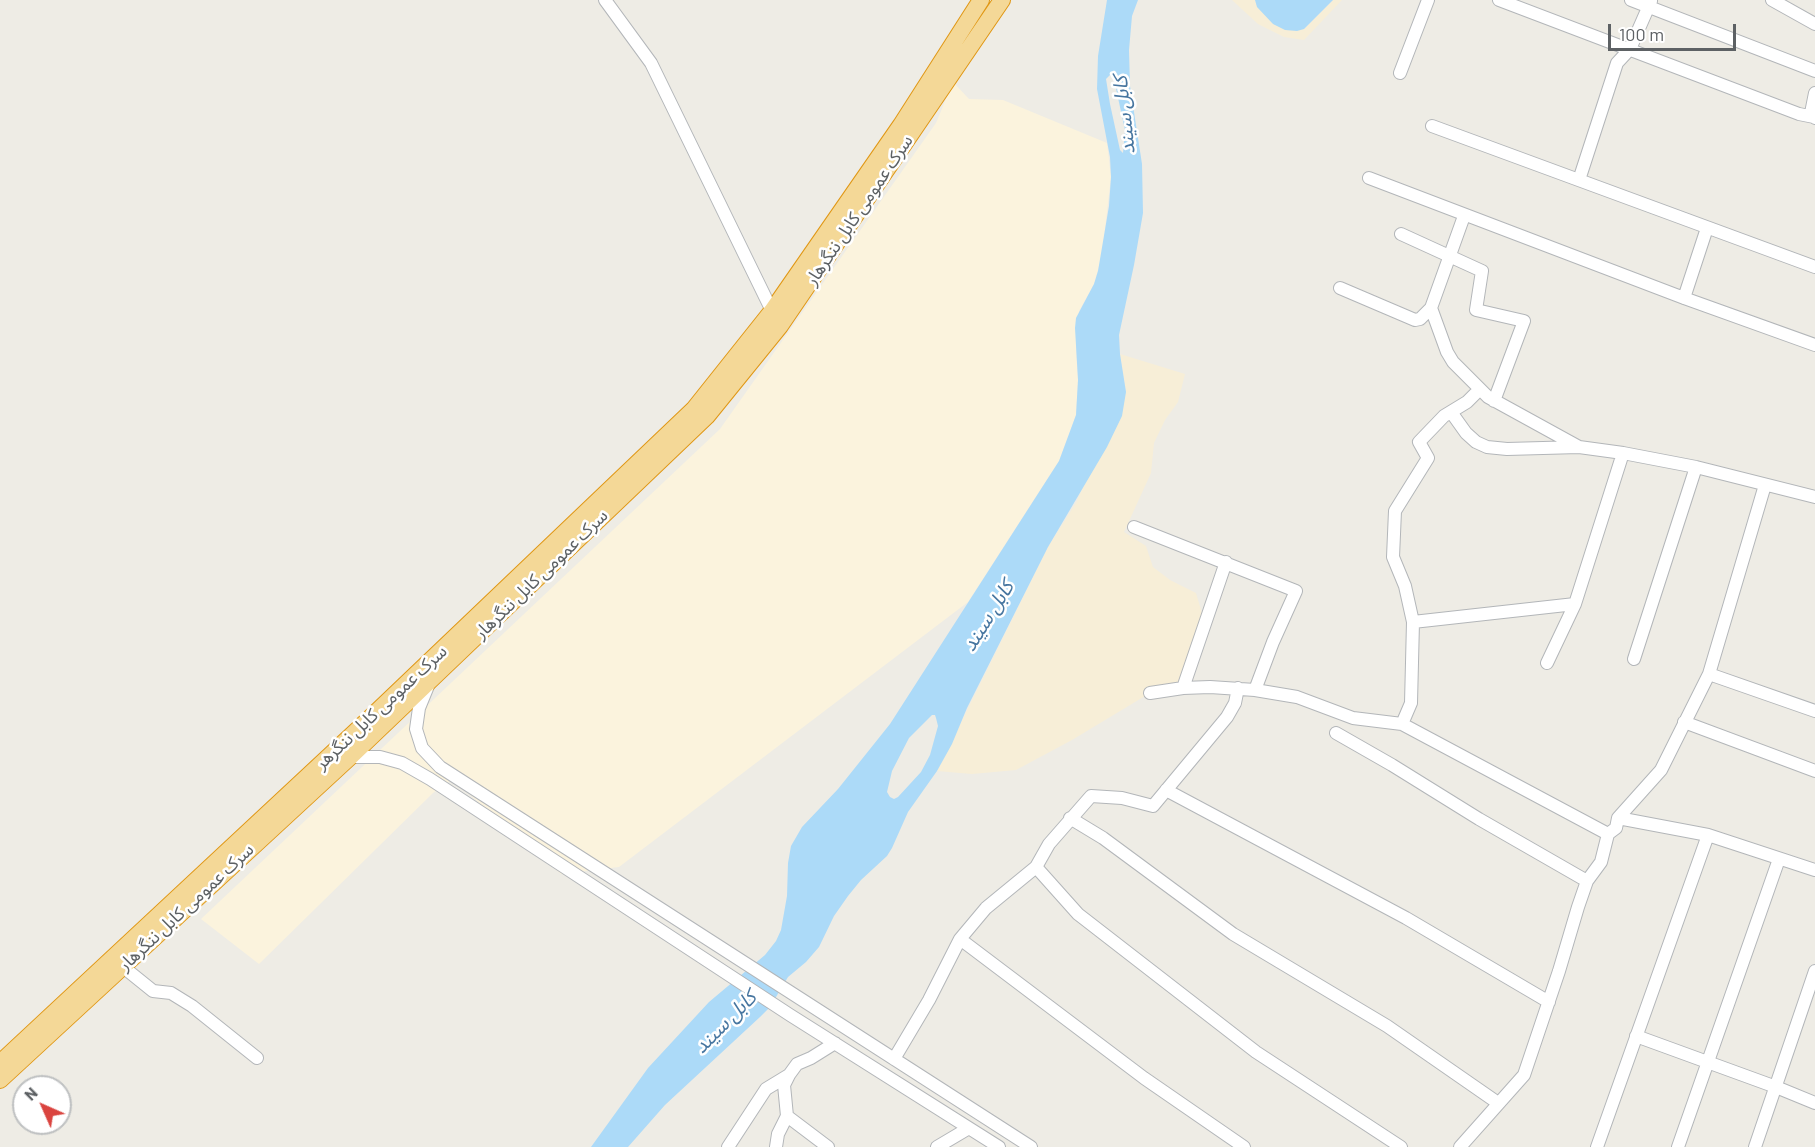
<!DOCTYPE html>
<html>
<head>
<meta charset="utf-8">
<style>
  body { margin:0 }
  #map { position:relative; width:1815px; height:1147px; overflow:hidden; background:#eeece5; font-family:Barlow,sans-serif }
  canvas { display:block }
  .north { position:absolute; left:12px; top:1075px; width:60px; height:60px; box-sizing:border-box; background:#fff; border:2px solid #bec0c1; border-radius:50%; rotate:315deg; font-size:16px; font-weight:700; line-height:24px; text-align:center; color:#5d6164 }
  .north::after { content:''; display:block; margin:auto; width:21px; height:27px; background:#da443f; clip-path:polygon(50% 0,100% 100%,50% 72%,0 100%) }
  .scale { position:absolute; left:1608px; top:24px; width:128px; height:27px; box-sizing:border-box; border:3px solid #5d6164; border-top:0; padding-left:8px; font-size:18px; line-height:21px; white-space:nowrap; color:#5d6164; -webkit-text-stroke:4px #fff; paint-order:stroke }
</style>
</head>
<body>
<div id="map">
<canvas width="1815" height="1147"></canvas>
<div class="north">N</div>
<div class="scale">100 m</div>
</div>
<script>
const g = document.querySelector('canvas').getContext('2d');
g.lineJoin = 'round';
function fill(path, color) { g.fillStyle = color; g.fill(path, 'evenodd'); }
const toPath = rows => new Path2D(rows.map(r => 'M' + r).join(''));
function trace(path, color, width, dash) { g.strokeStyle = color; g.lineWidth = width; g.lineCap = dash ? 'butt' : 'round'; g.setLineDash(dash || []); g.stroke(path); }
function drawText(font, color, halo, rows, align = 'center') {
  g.font = font + ' Barlow,"Noto Sans Arabic",sans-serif'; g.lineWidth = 5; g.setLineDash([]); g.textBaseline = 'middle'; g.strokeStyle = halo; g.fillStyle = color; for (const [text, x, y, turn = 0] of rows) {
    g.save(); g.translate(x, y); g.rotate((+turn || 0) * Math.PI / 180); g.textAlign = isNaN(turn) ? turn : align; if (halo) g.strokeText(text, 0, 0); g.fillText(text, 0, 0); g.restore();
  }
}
fill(toPath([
  [953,82,969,99,1003,100,1107,143,1111,177,1102,255,1094,284,1079,311,1076,350,1078,380,1076,415,1059,461,968,602,619,867,561,874,452,779,433,793,259,964,201,919,720,429,936,123]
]), '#fbf3dd');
fill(toPath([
  [1232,0,1255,0,1257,7,1304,29,1333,0,1342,0,1304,40,1284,37,1258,24],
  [1120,354,1185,374,1178,402,1165,420,1154,443,1151,473,1124,532,1146,546,1153,567,1170,580,1196,593,1204,620,1183,688,1150,693,1072,740,1016,770,972,774,937,771,1048,547,1076,503,1126,392]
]), '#f7eed7');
fill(toPath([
  [1107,0,1138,0,1132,16,1129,50,1130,86,1142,164,1143,213,1134,265,1119,335,1120,354,1126,392,1122,416,1107,447,1048,547,967,708,952,744,937,771,908,812,892,848,887,856,861,880,848,896,834,916,819,947,806,962,788,977,770,1007,760,1017,665,1105,628,1147,591,1147,648,1068,709,1002,765,955,776,941,781,930,787,896,788,863,791,846,802,827,838,789,890,724,1059,461,1076,415,1078,380,1075,328,1076,318,1094,284,1098,271,1109,206,1111,177,1110,157,1097,89,1098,56],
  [1110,75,1113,77,1115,84,1125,130,1123,153,1120,150,1110,104,1106,79],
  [932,715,935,715,936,718,938,726,930,755,921,772,898,797,894,799,890,797,887,792,892,771,909,738],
  [1255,0,1333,0,1304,29,1297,31,1285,30,1273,24,1257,7]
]), '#acdaf8');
const minor = toPath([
  [605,0,651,63,774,315],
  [1499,0,1799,114,1814,117],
  [1631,0,1815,71],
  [1772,0,1815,24],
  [1400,73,1428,0],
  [1815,93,1811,113,1815,118],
  [1432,126,1815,267],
  [1369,178,1684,298,1815,345],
  [1579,180,1617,63,1630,49,1651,1],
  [1401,234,1482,271,1476,310,1524,321,1494,401],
  [1340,288,1415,320,1420,319,1431,308,1464,216],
  [1684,298,1707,228],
  [1431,308,1447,352,1453,362,1488,397,1579,447],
  [1451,412,1466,433,1476,442,1487,447,1507,449,1579,447,1623,453,1696,467,1815,497],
  [1134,527,1296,591,1273,642,1255,690],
  [1413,622,1575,604],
  [1634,659,1696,467],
  [1547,663,1575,604,1623,453],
  [1709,674,1815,711],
  [428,686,419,708,416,729,422,748,440,767,1031,1147],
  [1183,688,1226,562],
  [1150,693,1183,688,1210,687,1255,690,1297,697,1353,718,1402,724,1608,834],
  [1684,722,1815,771],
  [1402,724,1411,703,1413,622,1405,586,1393,557,1395,511,1428,458,1419,442,1444,416,1467,402,1480,389],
  [1336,733,1392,765,1479,819,1587,881],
  [350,757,380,757,402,763,430,779,790,1015,999,1147],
  [1166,790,1406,918,1549,1002],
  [1070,818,1103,838,1233,934,1387,1026,1498,1103],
  [1618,818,1708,835,1815,870],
  [1036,867,1078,914,1256,1052,1401,1147],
  [960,939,1144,1078,1244,1147],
  [122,966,153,991,171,993,192,1006,257,1058],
  [1636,1036,1776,1087,1815,1103],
  [894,1059,929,1000,960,939,986,908,1036,867,1049,844,1091,796,1122,798,1153,806,1227,717,1235,703,1238,688],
  [787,1116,828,1147],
  [728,1147,766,1089,789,1075,797,1064,811,1058,835,1043],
  [776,1147,778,1134,787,1116,784,1085,789,1075],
  [937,1147,969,1128],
  [1460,1147,1524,1075,1559,971,1578,907,1587,881,1601,862,1608,834,1616,828,1618,818,1661,770,1709,674,1765,485],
  [1597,1147,1708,835],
  [1678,1147,1779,859],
  [1755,1147,1815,971]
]);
const highway = toPath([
  [0,1063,370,718,694,409,772,311,901,125,981,0],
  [0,1080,350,757,707,416,780,326,1002,0]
]);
trace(minor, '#b3b6b9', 14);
trace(highway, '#e09714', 18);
trace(minor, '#fff', 12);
trace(highway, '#f4d897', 16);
drawText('18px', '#5d6164', '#fff', [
  ["سرک عمومی کابل ننگرهار",859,210,-56],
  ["سرک عمومی کابل ننگرهار",541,574,-44],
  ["سرک عمومی کابل ننگرهر",381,707,-43],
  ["سرک عمومی کابل ننگرهار",186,907,-43]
]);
drawText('italic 20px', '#4776a0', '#fff', [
  ["کابل سيند",1124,115,-96],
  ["کابل سيند",988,616,-58],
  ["کابل سيند",725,1022,-45]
]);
</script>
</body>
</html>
